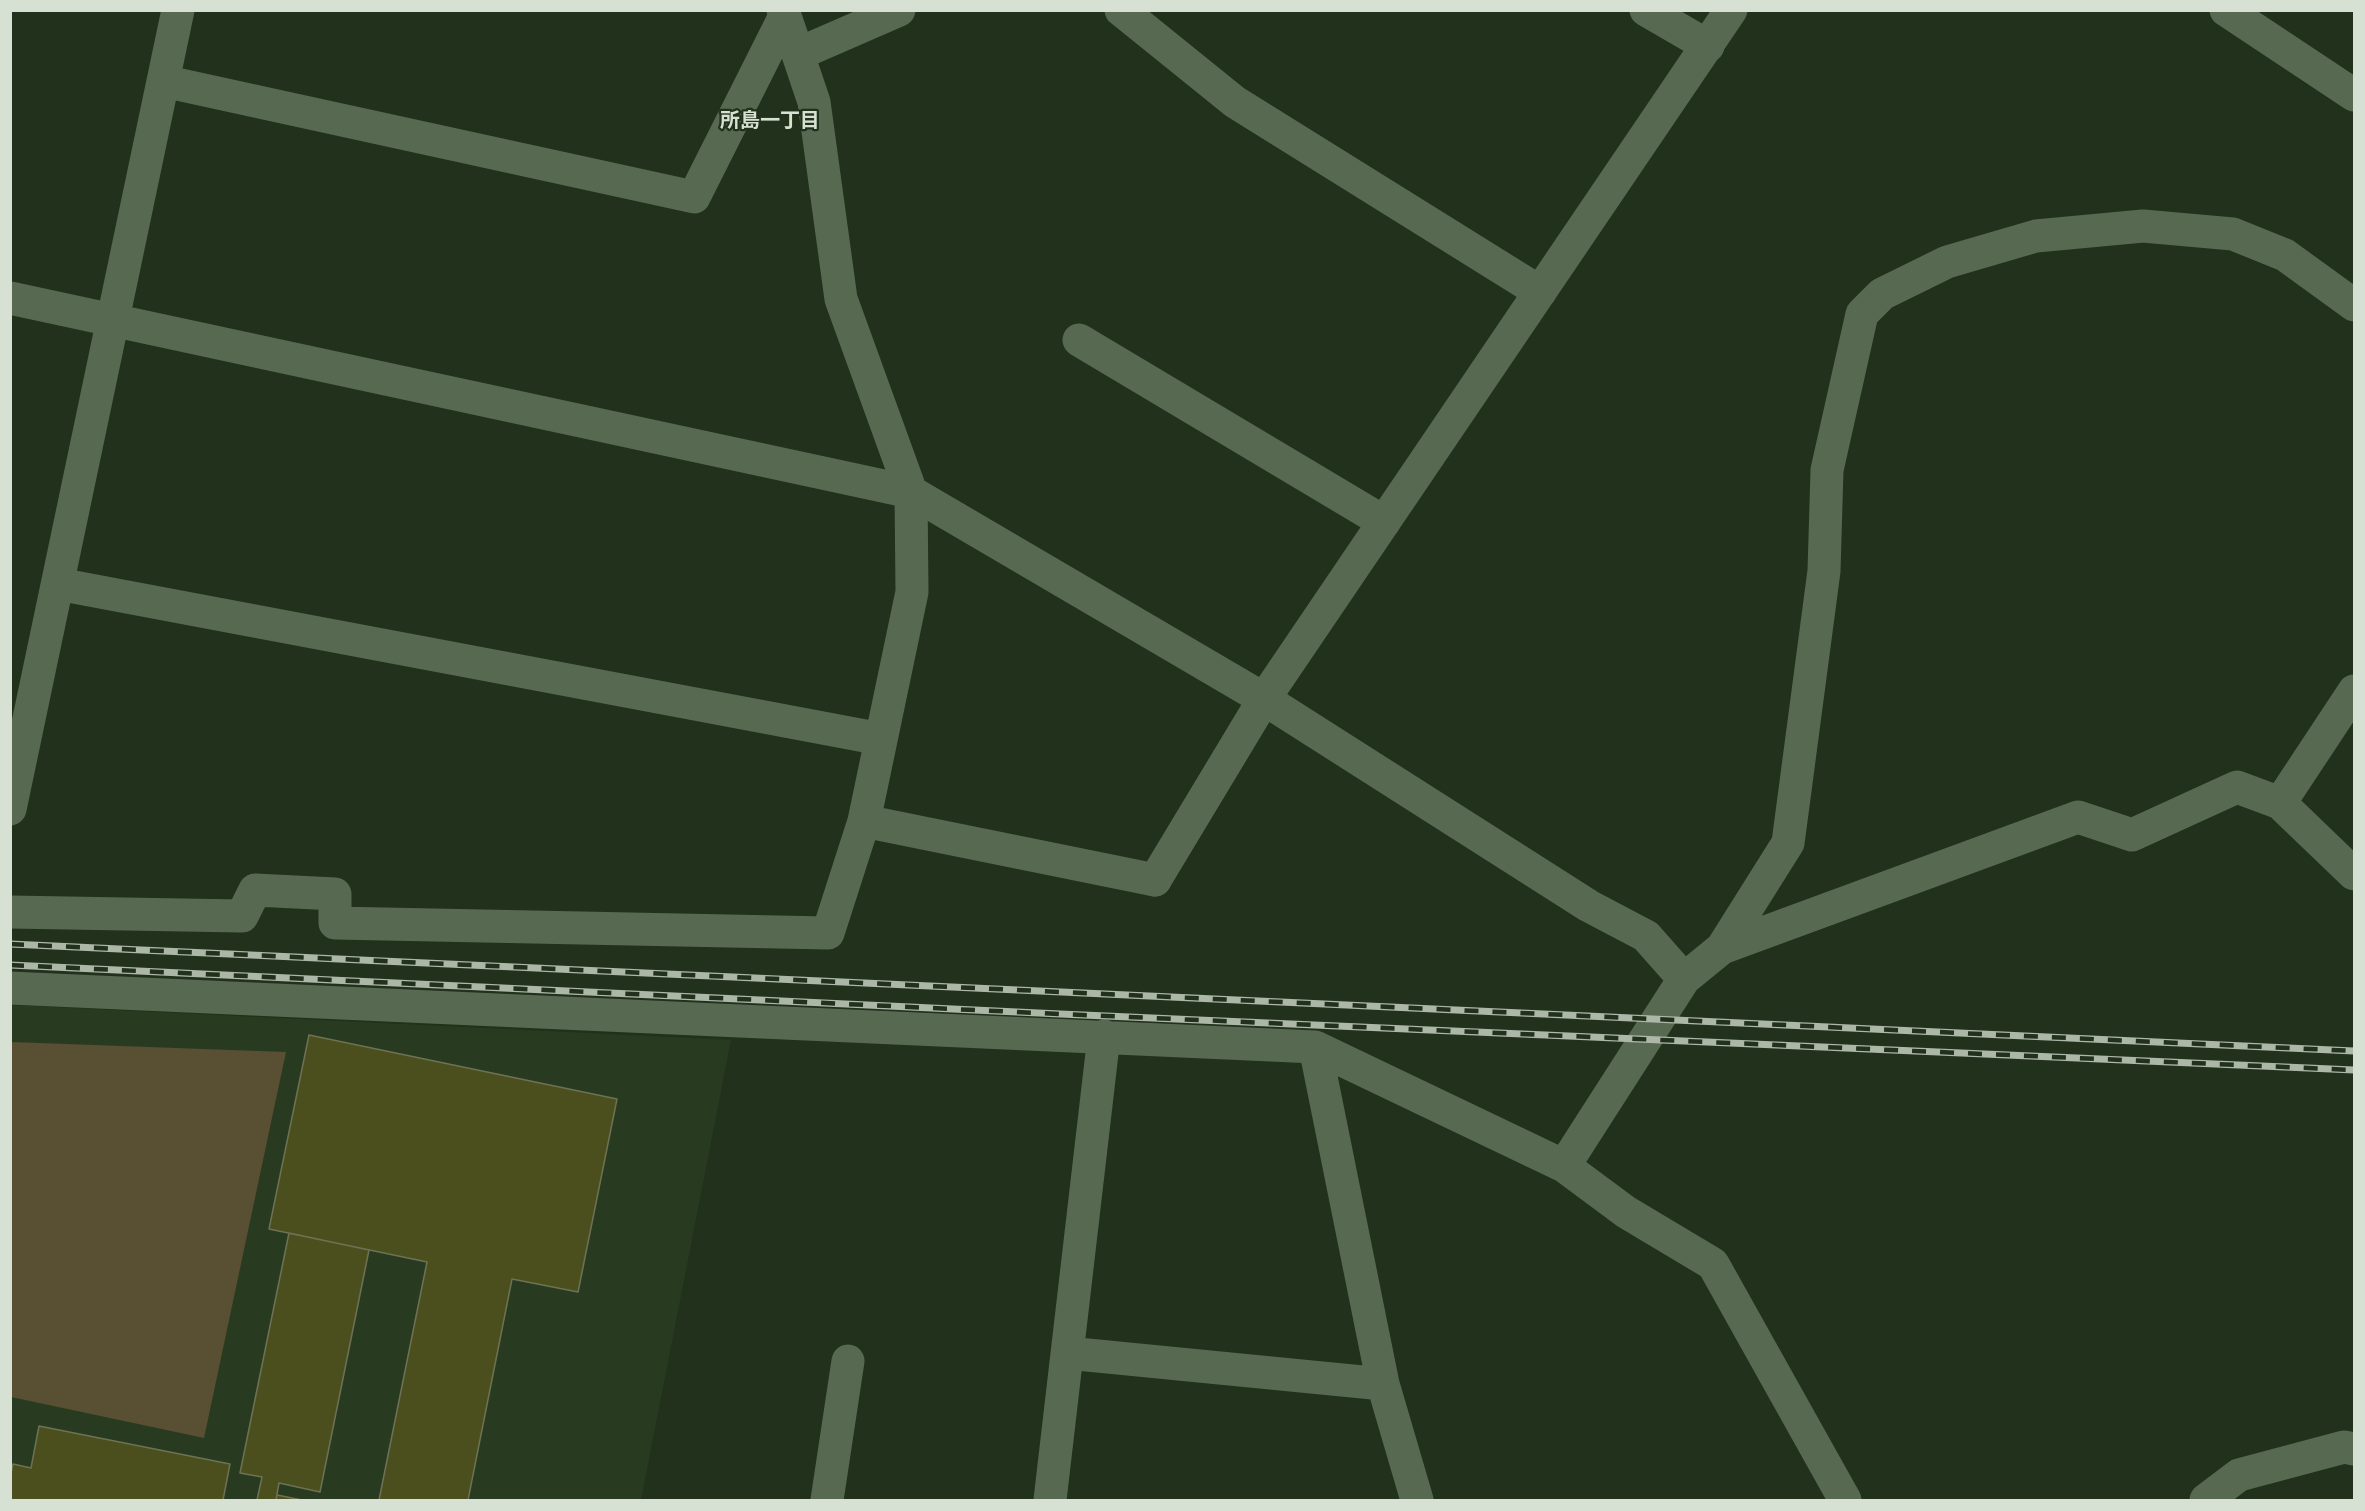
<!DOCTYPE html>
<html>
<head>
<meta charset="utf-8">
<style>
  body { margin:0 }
  #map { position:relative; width:2365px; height:1511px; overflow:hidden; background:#21311b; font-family:"Source Serif 4",serif }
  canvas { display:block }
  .frame { position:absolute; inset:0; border:12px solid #d6e0d3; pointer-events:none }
</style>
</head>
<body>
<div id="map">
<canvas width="2365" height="1511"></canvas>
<div class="frame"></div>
</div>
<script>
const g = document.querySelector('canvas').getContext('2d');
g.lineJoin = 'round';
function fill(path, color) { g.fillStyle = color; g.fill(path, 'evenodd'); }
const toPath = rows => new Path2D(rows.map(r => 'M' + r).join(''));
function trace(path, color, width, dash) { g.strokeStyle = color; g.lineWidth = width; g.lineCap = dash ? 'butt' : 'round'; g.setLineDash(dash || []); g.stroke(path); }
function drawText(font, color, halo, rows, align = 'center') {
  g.font = font + ' "Source Serif 4","Noto Sans JP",serif'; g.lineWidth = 4.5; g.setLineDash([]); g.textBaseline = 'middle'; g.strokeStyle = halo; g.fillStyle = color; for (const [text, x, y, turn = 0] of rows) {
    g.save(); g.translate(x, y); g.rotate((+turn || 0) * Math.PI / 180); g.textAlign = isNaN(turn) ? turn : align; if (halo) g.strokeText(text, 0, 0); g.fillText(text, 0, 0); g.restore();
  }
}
fill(toPath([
  [11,1005,731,1040,641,1500,11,1500]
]), '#283b20');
fill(toPath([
  [11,1042,286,1052,204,1438,11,1397]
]), '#594f33');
const building = toPath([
  [309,1035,617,1099,578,1292,512,1279,468,1500,379,1500,427,1262,269,1229,309,1035],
  [289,1233,369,1250,320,1492,279,1483,276,1500,257,1500,262,1477,240,1473,289,1233],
  [39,1426,230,1464,223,1500,10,1500,10,1478,13,1464,31,1468,39,1426],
  [277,1495,302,1500,276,1500,277,1495]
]);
fill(building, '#4a4f1d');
trace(building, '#6e7255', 1.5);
trace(toPath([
  [783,10,814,102,841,299,911,492,912,592,864,821,1155,880],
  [1121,10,1235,102,1540,292],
  [1646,10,1708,46],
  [2226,10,2354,95],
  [798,54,899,10],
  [163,81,694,197,785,16],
  [10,298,911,492,1264,699,1589,906,1646,936,1684,979],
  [1079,340,1384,522],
  [58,584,881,739],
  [2280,803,2354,691],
  [10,809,178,10],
  [10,912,242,916,255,890,335,894,335,923,828,933,864,821],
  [1722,948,2078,817,2132,835,2237,787,2280,803,2354,874],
  [10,988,1315,1047,1564,1166,1626,1212,1713,1264,1845,1500],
  [1315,1047,1383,1384,1417,1500],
  [1564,1166,1684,979,1722,948,1788,843,1824,571,1827,470,1862,314,1882,294,1947,262,2036,236,2143,226,2233,234,2285,255,2354,305],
  [1067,1353,1383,1384],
  [827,1500,848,1361],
  [1050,1500,1104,1036],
  [2206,1500,2239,1475,2344,1447,2354,1449]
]), '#586952', 33);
trace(toPath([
  [1155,880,1264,699,1731,10]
]), '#586952', 33);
const rail = toPath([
  [10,944,2354,1051],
  [10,965,1060,1014,2354,1070]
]);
trace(rail, '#acb7a8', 7);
trace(rail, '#21311b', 4.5, [14]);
drawText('bold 20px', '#d6e0d3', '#21311b', [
  ["所島一丁目",770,122]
]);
</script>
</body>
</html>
